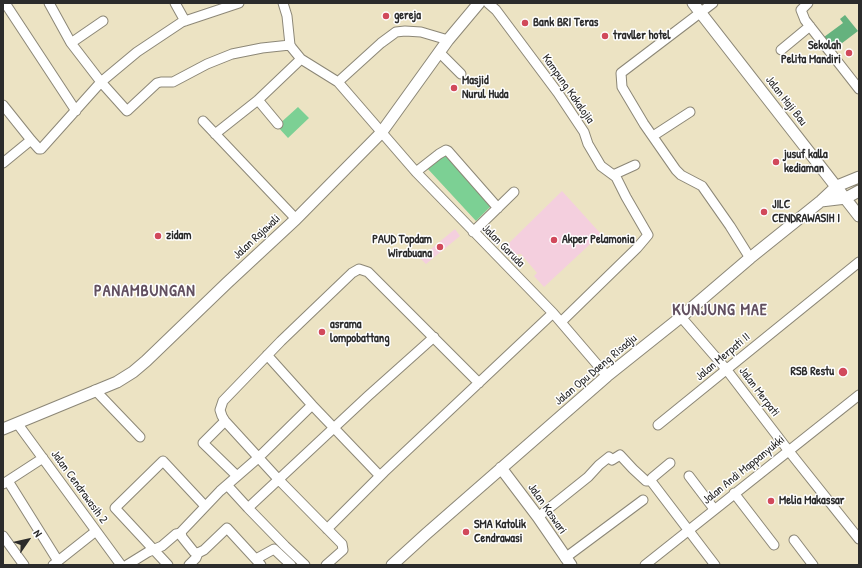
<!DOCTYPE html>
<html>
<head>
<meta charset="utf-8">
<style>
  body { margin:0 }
  #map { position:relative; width:862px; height:568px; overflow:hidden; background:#ece3c3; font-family:"Patrick Hand",sans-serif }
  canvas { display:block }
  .frame { position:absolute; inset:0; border:4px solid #2b2b2b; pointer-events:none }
  .north { position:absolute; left:8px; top:520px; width:40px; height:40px; -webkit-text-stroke:3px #fff; paint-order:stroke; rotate:56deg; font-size:11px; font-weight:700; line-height:16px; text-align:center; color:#2b2b2b }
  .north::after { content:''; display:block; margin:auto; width:14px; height:18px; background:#2b2b2b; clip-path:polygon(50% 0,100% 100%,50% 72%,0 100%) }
</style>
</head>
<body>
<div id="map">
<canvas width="862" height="568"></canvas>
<div class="frame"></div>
<div class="north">N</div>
</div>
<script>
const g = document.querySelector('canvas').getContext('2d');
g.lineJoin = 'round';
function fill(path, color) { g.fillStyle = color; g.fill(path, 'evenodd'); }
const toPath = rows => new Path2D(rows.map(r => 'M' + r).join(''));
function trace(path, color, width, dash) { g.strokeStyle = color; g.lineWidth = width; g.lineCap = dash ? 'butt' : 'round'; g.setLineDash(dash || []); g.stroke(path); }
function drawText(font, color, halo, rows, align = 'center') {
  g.font = font + ' "Patrick Hand",sans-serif'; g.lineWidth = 3; g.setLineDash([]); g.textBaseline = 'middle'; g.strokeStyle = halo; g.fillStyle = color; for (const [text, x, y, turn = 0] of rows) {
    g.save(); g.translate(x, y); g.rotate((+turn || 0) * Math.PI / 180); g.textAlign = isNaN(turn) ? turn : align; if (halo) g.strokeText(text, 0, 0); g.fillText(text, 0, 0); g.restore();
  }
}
fill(toPath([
  [562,191,601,234,544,287,534,276,537,273,521,254,513,255,506,246],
  [455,229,460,236,426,264,420,258]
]), '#f4cfde');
fill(toPath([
  [298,107,309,118,288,138,277,126],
  [445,152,492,205,476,221,427,168]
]), '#7cd094');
fill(toPath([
  [845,15,858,31,833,50,824,37,843,23,840,19]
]), '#65b27e');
const minor = toPath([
  [5,3,76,111],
  [49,3,71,43,101,82,127,111,157,83,161,82,173,82,207,64,232,54,262,48,290,45],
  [175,3,185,21],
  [283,3,287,16,290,45,292,48,301,59,338,82],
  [488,3,496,10,558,93,584,132,588,144,601,166,616,177,626,197,648,235,637,248,561,322],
  [713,3,621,73,622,87,644,124,676,170,681,175,702,186,730,226,750,258],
  [808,3,801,10,805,20,859,89],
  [448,40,421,32,405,31,396,32,381,43,338,82,416,172,553,313,607,376],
  [71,43,103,21],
  [781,50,810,26],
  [439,52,461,74],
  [258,100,278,124],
  [3,105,31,140,39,149,41,149,101,82,137,52,182,22,239,3],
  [203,121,296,219],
  [215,134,258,100,301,59],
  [653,136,690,112],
  [3,163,31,140],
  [416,172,439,154,446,150,448,151,498,208],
  [613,175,635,165],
  [473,232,514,192],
  [681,317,726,369,788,450,859,539],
  [267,355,312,405,380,476],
  [95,390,140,437],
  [225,421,203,443,237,476],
  [17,423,121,565],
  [658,425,859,262],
  [670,463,652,478,651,481,715,565],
  [689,476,714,509],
  [8,481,58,561],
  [3,484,43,458],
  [227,485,248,508,368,396,434,337],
  [734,493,774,545],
  [248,508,285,546,305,565],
  [538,517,588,477,599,465,609,457,612,460,620,455,633,469,646,481,651,481],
  [327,529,384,472,553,313],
  [3,536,24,565],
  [794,540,813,565],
  [565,558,643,500],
  [256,559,274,549,291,565],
  [53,565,96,531],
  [127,565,148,552,162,546,176,534,181,533],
  [168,565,115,508,163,461,205,506],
  [189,565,196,558,198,553],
  [261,565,227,528,204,550,198,553,194,552,182,537,181,532,220,491,258,458,312,405],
  [326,565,343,550,342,544,279,480,225,421,222,416,220,410,223,401,281,341,352,273,359,269,368,272,479,383],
  [645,565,859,395]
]);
const major = toPath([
  [693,3,859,216],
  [821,201,846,198,859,191],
  [3,429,117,382,133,372,146,361,227,283,296,219,381,133,448,40,479,3],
  [501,468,538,517,571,565],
  [392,565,426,534,607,376,681,317,750,258,821,201,837,186,859,177]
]);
trace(minor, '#8c8777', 11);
trace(major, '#8c8777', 13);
trace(minor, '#fff', 9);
trace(major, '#fff', 11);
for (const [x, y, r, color] of [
  [386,16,4,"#d1495b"],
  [525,23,4,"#d1495b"],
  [605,36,4,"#d1495b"],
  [849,53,4,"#d1495b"],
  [454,88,4,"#d1495b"],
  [776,162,4,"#d1495b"],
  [764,212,4,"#d1495b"],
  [158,236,4,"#d1495b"],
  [554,240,4,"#d1495b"],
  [440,247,4,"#d1495b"],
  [322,332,4,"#d1495b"],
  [843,372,5,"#d1495b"],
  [771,501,4,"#d1495b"],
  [466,532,4,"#d1495b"]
]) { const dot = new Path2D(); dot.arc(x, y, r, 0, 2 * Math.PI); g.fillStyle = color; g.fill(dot); trace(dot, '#fff', 1.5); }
drawText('bold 12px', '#2b2b2b', '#fff', [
  ["gereja",394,16],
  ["Bank BRI Teras",533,23],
  ["travller hotel",613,36],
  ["Sekolah",841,46,"right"],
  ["Pelita Mandiri",841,60,"right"],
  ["Masjid",462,81],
  ["Nurul Huda",462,95],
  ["jusuf kalla",784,155],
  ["kediaman",784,169],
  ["JILC",772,205],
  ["CENDRAWASIH I",772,219],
  ["zidam",166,236],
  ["PAUD Topdam",432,240,"right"],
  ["Wirabuana",432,254,"right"],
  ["Akper Pelamonia",562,240],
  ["asrama",330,325],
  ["lompobattang",330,339],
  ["RSB Restu",834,372,"right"],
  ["Melia Makassar",779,501],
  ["SMA Katolik",474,525],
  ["Cendrawasi",474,539]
], 'left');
drawText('12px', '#2b2b2b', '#fff', [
  ["Kampung Kakalojia",568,89,55],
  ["Jalan Haji Bau",786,101,52],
  ["Jalan Rajawali",257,237,-43],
  ["Jalan Garuda",503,246,45],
  ["Jalan Merpati II",723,357,-40],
  ["Jalan Opu Daeng Risadju",596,370,-40],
  ["Jalan Merpati",759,392,53],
  ["Jalan Andi Mappanyukki",744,470,-39],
  ["Jalan Cendrawasih 2",79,487,54],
  ["Jalan Kaswari",547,509,55]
]);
g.letterSpacing = '1px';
drawText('bold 16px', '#625060', '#fff', [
  ["PANAMBUNGAN",145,292],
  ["KUNJUNG MAE",720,311]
]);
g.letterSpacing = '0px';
</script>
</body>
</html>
